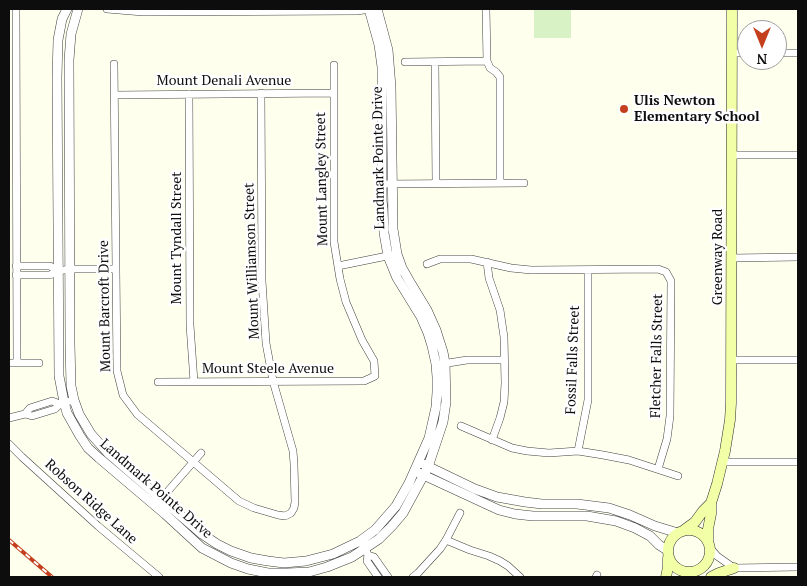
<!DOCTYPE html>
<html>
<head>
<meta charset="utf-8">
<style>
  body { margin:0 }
  #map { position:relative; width:807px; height:586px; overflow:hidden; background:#feffec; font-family:"PT Serif",serif }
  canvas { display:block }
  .frame { position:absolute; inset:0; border:10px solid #0d0d0d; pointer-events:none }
  .north { position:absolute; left:737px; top:20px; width:50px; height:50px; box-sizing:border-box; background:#fff; border:1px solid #9e9e9e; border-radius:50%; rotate:180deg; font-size:14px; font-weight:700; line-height:20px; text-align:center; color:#0d0d0d }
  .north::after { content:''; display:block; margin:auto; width:18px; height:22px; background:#c43f1e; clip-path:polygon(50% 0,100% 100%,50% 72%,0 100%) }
</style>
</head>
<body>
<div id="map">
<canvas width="807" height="586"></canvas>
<div class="frame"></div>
<div class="north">N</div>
</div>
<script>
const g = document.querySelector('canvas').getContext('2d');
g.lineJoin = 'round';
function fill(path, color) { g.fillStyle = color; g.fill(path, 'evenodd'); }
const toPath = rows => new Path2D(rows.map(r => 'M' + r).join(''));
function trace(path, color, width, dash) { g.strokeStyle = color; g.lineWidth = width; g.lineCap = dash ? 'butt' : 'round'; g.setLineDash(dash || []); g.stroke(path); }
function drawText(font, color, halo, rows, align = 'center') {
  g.font = font + ' "PT Serif",serif'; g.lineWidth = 5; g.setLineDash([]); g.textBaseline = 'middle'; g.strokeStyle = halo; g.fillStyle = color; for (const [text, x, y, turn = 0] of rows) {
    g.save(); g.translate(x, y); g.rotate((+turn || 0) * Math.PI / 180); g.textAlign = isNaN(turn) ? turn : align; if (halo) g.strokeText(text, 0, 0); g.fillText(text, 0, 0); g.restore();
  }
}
fill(toPath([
  [534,9,571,9,571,38,534,38]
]), '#d8f2c6');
const minor = toPath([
  [16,9,17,363],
  [107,9,143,12,357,11,370,9],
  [486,9,487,61,490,68,496,72,500,77,500,183],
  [732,53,747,53],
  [777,53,798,53],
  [405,62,487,61],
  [435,62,436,183],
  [114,64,117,371,123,395,137,414,239,501,254,508,278,515,285,516,291,513,294,508,295,502,294,464,293,451,273,381,266,343,262,281,261,93],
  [189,94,190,325,194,382],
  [115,95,333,93],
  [732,155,798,155],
  [382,184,524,183],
  [732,258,798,257],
  [487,262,489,278,500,310,504,337,505,383,504,402,500,418,492,440],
  [427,264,440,259,471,259,511,268,531,270,658,269,666,272,671,281,670,416,667,439,658,469],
  [16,266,50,266,58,271],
  [338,266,392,255],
  [16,275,50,275,58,271,70,269,116,269],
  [731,360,798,360],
  [9,363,39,363],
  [442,364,467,360,504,360],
  [158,382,364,381,375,376,374,361,362,340,346,302,340,279,334,242,334,65],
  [25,414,32,416,55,409,60,404,74,400],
  [9,418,25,414,30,408,52,401,60,404],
  [461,426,512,448,527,451,549,453,578,451,603,455,629,460,678,476],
  [9,444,22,457,98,526,159,577],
  [578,451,588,400,588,270],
  [723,462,798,462],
  [155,506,201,453],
  [446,540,470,550,489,556,500,561,508,566,520,577],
  [363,546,368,555,374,557,388,577],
  [710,548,717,556,734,568,798,567],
  [368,555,367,561,378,577],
  [413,577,418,573,440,549,446,540,460,513],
  [596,577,597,575]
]);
const tertiary = toPath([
  [67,9,62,19,58,40,57,77,59,376,64,402,67,413,80,436,88,448,99,458,165,514,202,548,231,563,248,569,268,573,287,573,309,572,327,567,352,557,379,539,392,526,403,513,428,467,443,422,446,402,445,363,443,352,436,330,427,310,410,282,402,268,397,254,393,229,391,87,388,50,377,9],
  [78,9,71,34,69,60,70,344,71,386,74,400,79,414,91,434,108,453,202,534,217,544,231,551,251,558,268,561,284,563,306,561,333,554,360,541,375,530,396,506,409,483,429,438,436,407,437,392,437,377,436,364,432,346,428,333,421,317,397,278,388,256,384,233,383,209,382,201,382,67,379,45,369,9],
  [423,464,475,489,497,497,525,502,542,504,577,504,609,508,630,515,655,526,678,533],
  [419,473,499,510,515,514,533,516,587,516,616,521,635,528,650,536,659,545,667,550]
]);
const secondary = toPath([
  '668 551a21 21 0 1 1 42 0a21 21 0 1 1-42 0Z',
  [684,530,695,522,703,511,711,503],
  [708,542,708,529,711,514,711,503,717,484,725,451,730,420,731,403,732,9],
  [666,577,668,567,668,558],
  [711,577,719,573,734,568]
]);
trace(minor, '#404040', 8);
trace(tertiary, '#404040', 10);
trace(secondary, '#2f2f2f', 11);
trace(minor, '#fff', 7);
trace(tertiary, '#fff', 9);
trace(secondary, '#f3ffa7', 10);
const rail = toPath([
  [9,540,52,577]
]);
trace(rail, '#c43f1e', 4);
trace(rail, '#fff', 2, [5.5]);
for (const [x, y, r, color] of [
  [624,109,5,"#c43f1e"]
]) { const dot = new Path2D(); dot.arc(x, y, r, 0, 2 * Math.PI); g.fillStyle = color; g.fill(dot); trace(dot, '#fff', 2); }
drawText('14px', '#0d0d0d', '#fff', [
  ["Mount Denali Avenue",224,81],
  ["Landmark Pointe Drive",379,158,-91],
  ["Mount Langley Street",322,179,-91],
  ["Mount Tyndall Street",177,238,-90],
  ["Greenway Road",718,257,-90],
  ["Mount Williamson Street",252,261,-92],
  ["Mount Barcroft Drive",105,306,-91],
  ["Fletcher Falls Street",657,356,-89],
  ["Fossil Falls Street",573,360,-88],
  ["Mount Steele Avenue",268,369],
  ["Landmark Pointe Drive",156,489,41],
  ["Robson Ridge Lane",91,502,42]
]);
drawText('bold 14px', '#0d0d0d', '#fff', [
  ["Ulis Newton",634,101],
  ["Elementary School",634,117]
], 'left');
</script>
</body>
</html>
